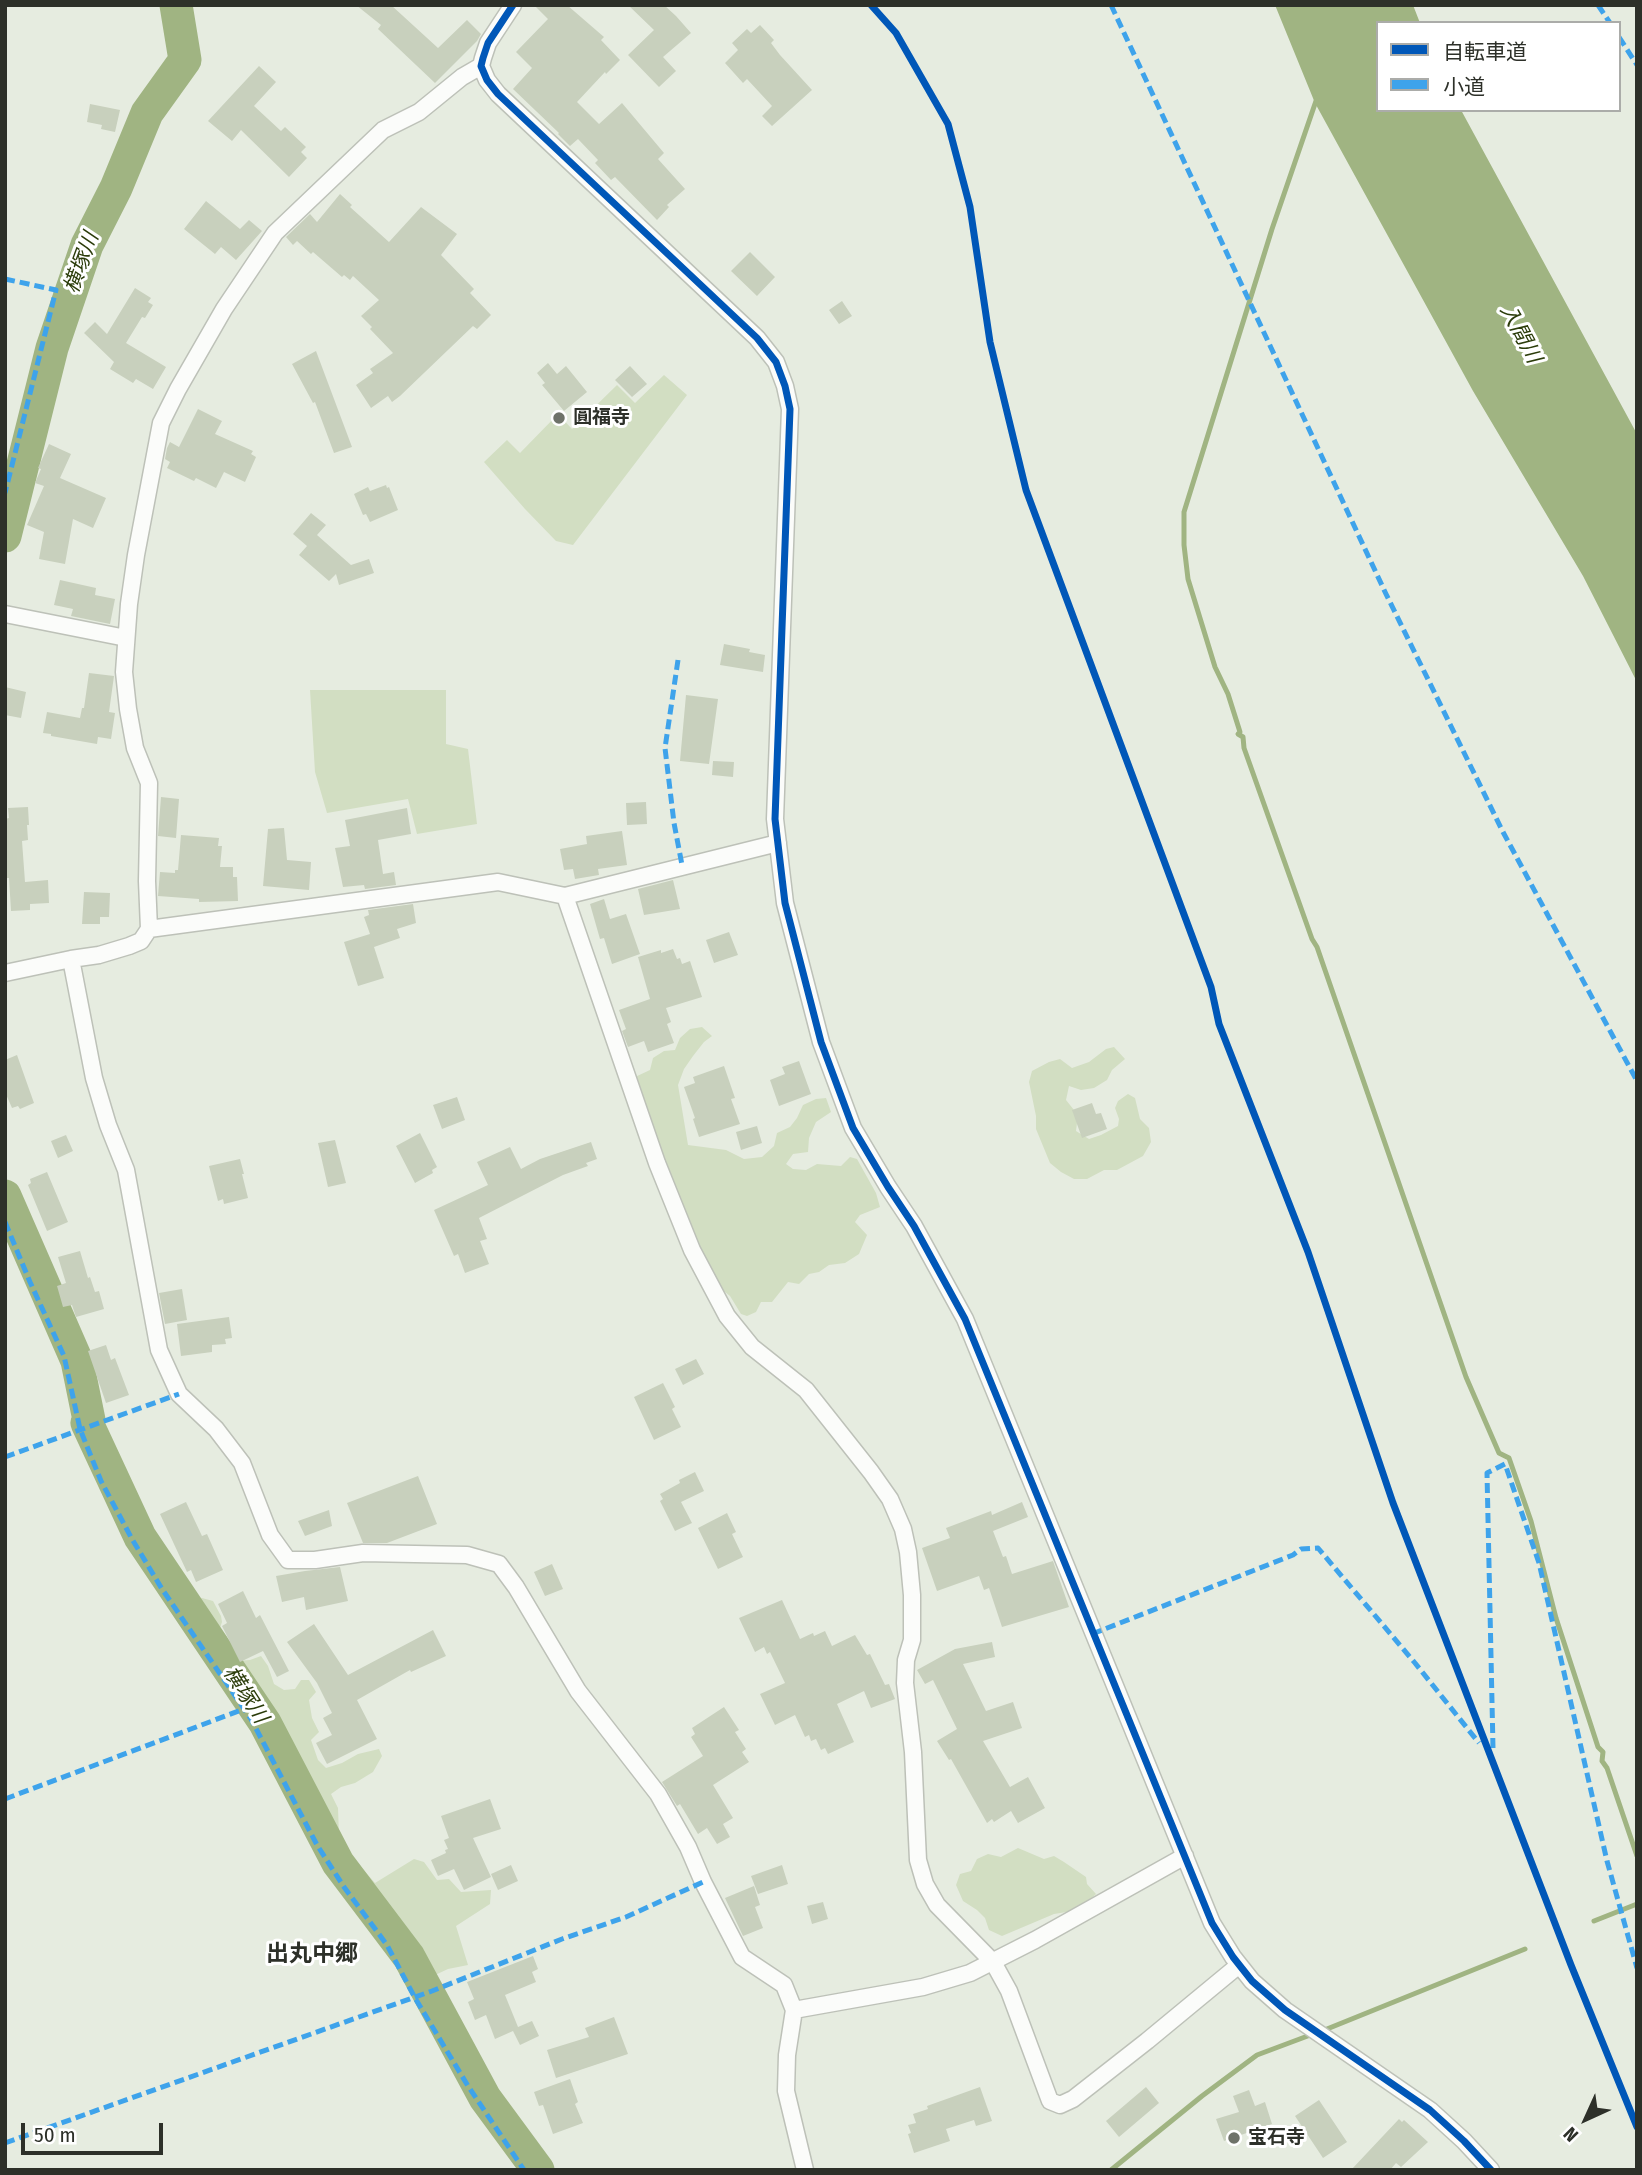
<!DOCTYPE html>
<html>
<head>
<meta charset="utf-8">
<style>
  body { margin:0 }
  #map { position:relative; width:1642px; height:2175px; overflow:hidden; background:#e6ece0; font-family:"Fira Sans Condensed","Noto Sans JP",sans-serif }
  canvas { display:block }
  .frame { position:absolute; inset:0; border:7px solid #2d3029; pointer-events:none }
  .legend { position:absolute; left:1376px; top:21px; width:245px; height:91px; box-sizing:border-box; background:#fff; border:2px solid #abaca9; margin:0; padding:9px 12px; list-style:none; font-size:21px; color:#2d3029 }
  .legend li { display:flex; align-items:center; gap:14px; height:35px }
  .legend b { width:35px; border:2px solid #abaca9 }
  .north { position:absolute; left:1551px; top:2084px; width:70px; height:70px; -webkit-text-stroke:5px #fff; paint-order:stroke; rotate:225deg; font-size:19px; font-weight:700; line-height:28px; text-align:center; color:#2d3029 }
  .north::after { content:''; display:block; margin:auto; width:24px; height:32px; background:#2d3029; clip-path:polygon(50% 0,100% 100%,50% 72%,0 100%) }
  .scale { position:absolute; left:21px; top:2123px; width:142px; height:32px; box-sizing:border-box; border:4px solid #2d3029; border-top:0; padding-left:9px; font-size:21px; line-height:24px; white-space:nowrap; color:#2d3029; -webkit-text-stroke:5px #fff; paint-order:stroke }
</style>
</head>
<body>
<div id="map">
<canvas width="1642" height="2175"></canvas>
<div class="frame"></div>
<ul class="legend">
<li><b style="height:9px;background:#0057b8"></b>自転車道</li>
<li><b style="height:9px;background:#3ea3eb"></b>小道</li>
</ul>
<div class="north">N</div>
<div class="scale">50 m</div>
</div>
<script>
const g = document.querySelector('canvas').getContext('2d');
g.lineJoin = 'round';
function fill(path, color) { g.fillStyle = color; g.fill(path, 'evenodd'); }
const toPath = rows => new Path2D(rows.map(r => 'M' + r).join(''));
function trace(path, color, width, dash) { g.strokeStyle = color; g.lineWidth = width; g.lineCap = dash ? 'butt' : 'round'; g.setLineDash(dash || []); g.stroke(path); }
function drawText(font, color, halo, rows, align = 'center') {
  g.font = font + ' "Fira Sans Condensed","Noto Sans JP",sans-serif'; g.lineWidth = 6; g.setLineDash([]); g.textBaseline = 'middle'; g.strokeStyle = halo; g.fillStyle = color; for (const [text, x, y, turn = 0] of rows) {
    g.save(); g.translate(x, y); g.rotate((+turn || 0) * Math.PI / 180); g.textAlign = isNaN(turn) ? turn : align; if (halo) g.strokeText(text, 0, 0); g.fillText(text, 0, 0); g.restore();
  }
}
fill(toPath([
  [664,375,687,395,573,545,556,541,525,509,484,462,507,440,520,453,558,414,572,429,617,385,635,403],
  [310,690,446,690,446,744,468,749,477,824,417,834,408,799,327,813,315,772],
  [702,1027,712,1036,704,1042,693,1056,684,1069,678,1085,688,1145,726,1150,744,1159,762,1157,774,1146,777,1133,790,1127,797,1118,803,1105,816,1099,826,1098,831,1112,816,1122,809,1138,808,1152,793,1154,786,1164,793,1169,806,1170,817,1164,841,1166,850,1157,857,1159,876,1193,880,1207,860,1215,855,1222,867,1235,859,1254,845,1263,829,1265,819,1272,809,1274,799,1284,788,1282,772,1302,761,1302,756,1312,747,1316,741,1314,730,1296,720,1288,709,1270,705,1256,697,1245,682,1238,635,1077,650,1070,653,1058,664,1051,675,1050,680,1038,690,1029],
  [1114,1047,1125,1059,1112,1070,1107,1080,1094,1088,1081,1090,1069,1086,1066,1100,1078,1115,1076,1131,1089,1139,1101,1135,1118,1126,1119,1119,1115,1108,1118,1101,1128,1094,1135,1098,1140,1119,1149,1128,1151,1142,1143,1156,1117,1170,1104,1170,1087,1179,1074,1179,1061,1172,1050,1163,1036,1129,1036,1116,1029,1082,1032,1071,1049,1062,1060,1059,1072,1068,1089,1062,1106,1049],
  [202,1598,213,1601,221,1616,222,1622,220,1628,236,1661,250,1660,261,1656,268,1666,274,1684,284,1690,295,1689,301,1680,309,1680,316,1692,309,1700,312,1718,319,1732,311,1740,318,1760,326,1768,342,1763,358,1754,379,1749,382,1756,373,1772,355,1783,341,1787,331,1794,338,1808,339,1836,349,1853,375,1883,414,1859,424,1862,437,1880,449,1879,461,1892,491,1890,490,1904,456,1926,468,1965,448,1969,433,1976,413,1972,383,1929,381,1908,338,1854,317,1815,281,1735,271,1719,244,1702,230,1687,221,1668,199,1634,189,1623,186,1615,190,1601],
  [1018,1848,1044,1859,1054,1856,1064,1862,1086,1877,1087,1884,1096,1894,1079,1910,1054,1914,1002,1936,989,1930,985,1918,977,1910,963,1901,956,1885,960,1874,971,1871,977,1859,988,1854,1001,1857]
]), '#d2dec2');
fill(toPath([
  [1275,5,1413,5,1420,23,1378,23,1378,110,1461,110,1637,434,1637,682,1583,576,1473,391,1315,103]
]), '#a0b482');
trace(toPath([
  [1317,98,1272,229,1184,512,1184,545,1188,579,1215,667,1228,694,1240,732,1238,734,1243,737,1244,748,1312,939,1317,947,1466,1377,1499,1453,1509,1458,1531,1521,1556,1618,1598,1747,1603,1752,1602,1761,1607,1768,1637,1856],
  [1594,1921,1637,1904],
  [1322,2031,1525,1949],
  [1111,2170,1202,2096,1257,2055,1313,2034]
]), '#a0b482', 5);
trace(toPath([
  [5,536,52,348,87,245,116,188,147,113,185,60,176,5],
  [5,1196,77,1361,89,1420,87,1423,140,1537,265,1723,338,1863,409,1957,485,2098,538,2170]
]), '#a0b482', 33);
fill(toPath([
  [356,5,391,5,438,48,467,20,481,34,477,41,435,83,378,29,381,25],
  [534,5,567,5,604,37,601,40,620,60,606,74,605,72,577,102,599,124,622,103,664,153,658,159,685,189,667,205,669,207,657,220,615,177,611,180,595,163,598,160,578,139,570,146,558,134,559,133,513,89,532,68,516,52,548,19],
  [628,5,664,5,676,16,691,33,663,57,676,71,659,87,628,55,654,30],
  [760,25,774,40,771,43,780,55,812,90,772,126,762,116,772,106,747,79,743,83,725,63,738,50,732,43,747,29,751,33],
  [259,66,276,82,254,106,281,131,285,127,306,147,301,152,307,158,289,177,241,130,232,141,208,121],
  [90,104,120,110,115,132,101,129,102,125,87,122],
  [340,194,352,205,350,207,389,242,421,207,457,234,441,255,474,289,470,293,491,315,477,329,473,326,400,396,392,402,388,396,371,408,356,385,373,373,370,369,393,353,370,329,372,327,361,316,379,300,353,276,350,280,344,275,342,277,313,252,311,254,297,241,293,245,286,237,310,214,317,222],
  [206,201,240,229,249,220,262,231,236,260,221,247,215,254,184,229],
  [750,252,775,277,757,296,731,271],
  [135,288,151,298,148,302,153,305,145,318,142,317,126,343,166,367,153,389,136,379,133,383,110,369,114,362,84,333,95,322,107,334],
  [842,301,852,316,839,324,829,310],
  [316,351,352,447,334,453,315,402,313,403,292,364],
  [548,363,557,374,566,366,587,392,564,411,542,385,545,383,537,373],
  [630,366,647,384,632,397,615,380],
  [198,409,222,421,215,434,253,451,251,454,256,457,245,482,224,472,216,488,196,478,194,481,167,468,170,462,165,459,167,448,170,442,179,447],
  [49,444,71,454,60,478,106,498,93,528,73,519,65,564,39,559,44,532,27,525,44,486,35,483,41,469,38,468],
  [386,485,387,488,389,487,398,510,370,522,366,514,363,515,354,494,368,487,370,491],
  [311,513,326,525,317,535,351,565,369,559,374,573,339,585,336,574,329,581,299,555,307,546,293,534],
  [60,580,96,588,95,595,115,599,110,624,71,616,73,609,54,605],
  [724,644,750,649,749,652,765,655,763,672,720,665],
  [89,673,114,676,109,712,115,713,111,739,98,737,97,744,51,736,51,734,43,733,47,712,80,718,82,708,84,708],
  [5,687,26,692,21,718,5,715],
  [686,695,718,699,709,764,680,761],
  [713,761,734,762,733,777,712,775],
  [161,797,179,799,176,838,158,836],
  [646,802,647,824,627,825,626,803],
  [28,807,29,825,27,825,28,840,22,841,25,882,48,880,49,903,30,904,30,910,11,911,9,878,5,878,5,819,9,818,8,808],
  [407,808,411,834,378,840,383,874,394,872,396,885,365,889,364,885,343,887,335,848,350,846,345,820],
  [284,828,287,860,311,862,309,890,263,886,268,829],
  [622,831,627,865,598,869,599,875,575,879,573,869,564,870,560,849,587,844,586,836],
  [181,835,219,838,218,846,222,846,220,867,233,867,233,877,237,877,238,901,199,902,199,899,158,896,160,872,175,873,175,870,178,870],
  [673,880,680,909,644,915,638,889],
  [84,892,110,893,109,917,100,917,100,924,82,924],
  [604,899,610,919,626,914,640,954,612,964,604,938,600,939,590,904],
  [413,904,416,923,397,929,400,938,374,947,384,978,358,986,344,942,370,934,364,917,369,915,368,910],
  [729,932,738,955,714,963,706,940],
  [673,949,677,959,680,958,682,964,690,961,702,997,666,1008,671,1022,667,1024,674,1043,648,1052,644,1041,628,1047,622,1031,626,1029,619,1010,650,999,638,957,661,950,661,953],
  [17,1055,34,1103,20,1109,18,1106,12,1108,5,1092,5,1060],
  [799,1061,811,1094,779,1106,770,1080,785,1074,782,1067],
  [724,1066,735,1098,731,1099,740,1124,699,1137,693,1119,695,1118,684,1087,695,1083,693,1077],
  [457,1097,465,1120,442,1129,433,1105],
  [1092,1103,1096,1114,1101,1113,1107,1129,1082,1138,1072,1110],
  [757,1126,762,1143,741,1150,736,1132],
  [420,1133,437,1167,432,1170,433,1173,415,1183,396,1146],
  [66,1135,73,1151,58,1158,51,1141],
  [335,1140,346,1183,328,1187,318,1143],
  [591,1142,597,1159,586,1163,588,1166,563,1175,479,1218,487,1239,480,1241,489,1264,465,1273,458,1254,454,1256,434,1210,488,1185,477,1162,510,1147,521,1169,540,1159],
  [240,1159,244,1174,242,1174,248,1198,224,1204,223,1199,218,1201,209,1166],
  [47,1172,68,1222,47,1231,28,1185,31,1183,30,1179],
  [80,1251,88,1278,90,1277,95,1292,99,1291,104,1309,76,1317,72,1305,63,1307,57,1286,66,1283,58,1257],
  [182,1289,187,1320,165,1324,159,1293],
  [229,1317,232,1338,225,1339,226,1344,212,1345,212,1352,181,1356,177,1324],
  [106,1345,111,1360,115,1358,129,1395,106,1403,88,1351],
  [696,1359,704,1374,683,1385,675,1369],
  [663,1383,675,1407,672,1409,681,1427,654,1440,634,1397],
  [695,1472,704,1491,681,1502,692,1523,675,1531,660,1501,663,1499,660,1494,680,1483,679,1480],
  [418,1476,437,1524,387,1543,363,1543,347,1503],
  [186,1502,202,1536,207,1534,223,1570,196,1582,191,1570,187,1572,160,1514],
  [1022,1502,1028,1517,993,1531,1003,1557,1006,1556,1012,1574,1053,1561,1069,1607,1002,1627,989,1588,984,1590,979,1576,937,1591,922,1548,950,1538,946,1528,991,1511,992,1515],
  [329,1510,332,1526,305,1536,298,1521],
  [727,1513,736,1532,732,1534,743,1557,718,1569,698,1528],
  [552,1564,563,1589,545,1596,534,1572],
  [340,1567,348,1601,306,1610,304,1597,282,1602,276,1576,305,1571],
  [243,1591,256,1618,260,1615,289,1671,277,1677,263,1651,240,1662,222,1626,227,1623,218,1604],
  [782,1600,800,1639,813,1633,814,1636,825,1631,832,1646,855,1635,867,1655,870,1654,885,1685,889,1684,895,1699,871,1708,864,1691,837,1704,854,1742,828,1754,825,1748,821,1750,816,1739,811,1741,809,1735,805,1737,795,1715,775,1725,760,1694,785,1683,770,1652,767,1654,764,1647,755,1652,739,1618],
  [314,1624,348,1675,433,1630,446,1656,411,1672,410,1670,357,1700,377,1739,327,1764,316,1743,332,1735,323,1718,332,1713,317,1683,287,1642],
  [992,1642,995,1657,963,1664,986,1711,1013,1702,1022,1728,983,1741,1010,1787,1028,1777,1045,1808,1018,1823,1011,1811,994,1822,992,1819,987,1823,951,1759,949,1760,937,1741,957,1729,933,1680,925,1684,917,1670,955,1649],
  [724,1707,739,1730,735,1732,746,1749,742,1752,749,1762,713,1785,733,1818,723,1824,730,1837,717,1844,707,1828,698,1834,680,1804,677,1806,662,1782,703,1756,691,1737,695,1734,692,1728],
  [490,1799,501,1829,473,1838,491,1877,464,1890,454,1869,438,1876,431,1860,446,1853,445,1850,448,1849,444,1840,449,1838,441,1816],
  [511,1865,518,1881,498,1890,491,1874],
  [782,1865,788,1884,758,1894,751,1876],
  [754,1886,760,1905,755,1907,763,1928,743,1936,725,1898],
  [823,1902,828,1919,812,1924,807,1906],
  [533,1956,538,1969,532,1972,536,1982,505,1995,518,2027,532,2021,539,2036,520,2045,513,2031,495,2039,486,2015,475,2020,468,2002,474,1999,467,1982],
  [614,2017,628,2054,556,2078,547,2050,589,2037,585,2028],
  [570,2079,578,2102,575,2104,583,2123,553,2134,543,2105,539,2106,534,2092],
  [980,2087,992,2121,976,2126,974,2120,946,2129,950,2141,914,2153,908,2134,911,2133,908,2125,916,2123,913,2114,928,2109,927,2106],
  [1146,2087,1159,2103,1119,2137,1106,2121],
  [1249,2090,1255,2106,1265,2102,1272,2124,1224,2141,1216,2119,1239,2112,1233,2096],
  [1319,2100,1347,2142,1323,2158,1295,2116],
  [1399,2119,1402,2122,1404,2120,1428,2142,1401,2167,1396,2163,1390,2170,1351,2170]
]), '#c8d0bd');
const street = toPath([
  [513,5,488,43,483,58,481,66,487,80,498,94,757,338,776,362,785,386,790,409,775,819,785,903,821,1042,853,1128,888,1187,914,1226,965,1319,1212,1923,1233,1957,1252,1981,1285,2010,1430,2110,1464,2141,1491,2170],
  [5,614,126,638],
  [565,896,778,843],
  [149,929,147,881,149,783,135,748,128,709,124,672,129,604,136,555,161,423,178,389,224,309,275,233,383,130,419,112,462,77,481,66],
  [71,959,94,1078,108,1125,126,1170,159,1350,179,1394,216,1429,242,1463,270,1535,288,1560,315,1560,363,1553,467,1555,499,1564,516,1587,578,1691,658,1794,688,1847,703,1882,742,1957,784,1985,794,2010,787,2055,786,2091,805,2170],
  [5,973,71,959,99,955,129,946,141,941,149,929,498,882,565,896,657,1163,692,1250,727,1316,752,1347,806,1390,871,1472,890,1499,903,1529,908,1552,912,1595,912,1640,906,1660,905,1683,913,1752,918,1860,925,1884,937,1905,993,1962,1009,1991,1050,2101,1060,2105,1073,2099,1147,2041,1239,1965],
  [794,2010,923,1987,970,1973,1035,1940,1185,1856]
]);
trace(street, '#bdc1b8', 19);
trace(street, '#fbfcfa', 16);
trace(toPath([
  [1111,5,1386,594,1503,832,1637,1081],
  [1598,5,1610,23],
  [1619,37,1637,65],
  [5,279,56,290,5,493],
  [678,660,665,748,674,823,682,865],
  [5,1222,30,1282,64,1356,80,1429,101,1481,132,1539,162,1589,251,1719,317,1845,344,1887,387,1945,415,1998,468,2086,524,2170],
  [5,1457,179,1394],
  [1092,1634,1293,1555,1301,1549,1318,1548,1415,1663,1479,1743],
  [1493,1748,1487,1473,1505,1464,1539,1563,1607,1861,1637,1968],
  [5,1799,244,1709],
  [5,2143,432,1991,562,1939,626,1917,703,1882]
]), '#3ea3eb', 5, [10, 5]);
trace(toPath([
  [513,5,488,43,483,58,481,66,487,80,498,94,757,338,776,362,785,386,790,409,775,819,785,903,821,1042,853,1128,888,1187,914,1226,965,1319,1212,1923,1233,1957,1252,1981,1285,2010,1430,2110,1464,2141,1491,2170],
  [871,5,896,33,948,124,970,207,990,342,1026,490,1211,987,1219,1024,1308,1252,1393,1503,1571,1965,1637,2127]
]), '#0057b8', 7);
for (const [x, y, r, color] of [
  [559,418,7,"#6e7269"],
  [1234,2138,7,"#6e7269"]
]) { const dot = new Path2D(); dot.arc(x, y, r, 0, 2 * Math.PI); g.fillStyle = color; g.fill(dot); trace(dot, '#fff', 2.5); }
drawText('bold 19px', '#2d3029', '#fff', [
  ["圓福寺",573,418],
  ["宝石寺",1248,2138]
], 'left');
drawText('italic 21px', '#2b3c0a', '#fff', [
  ["横塚川",82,263,-70],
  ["入間川",1520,334,62],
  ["横塚川",245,1695,57]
]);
drawText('bold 23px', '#2d3029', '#fff', [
  ["出丸中郷",312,1955]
]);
</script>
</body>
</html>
